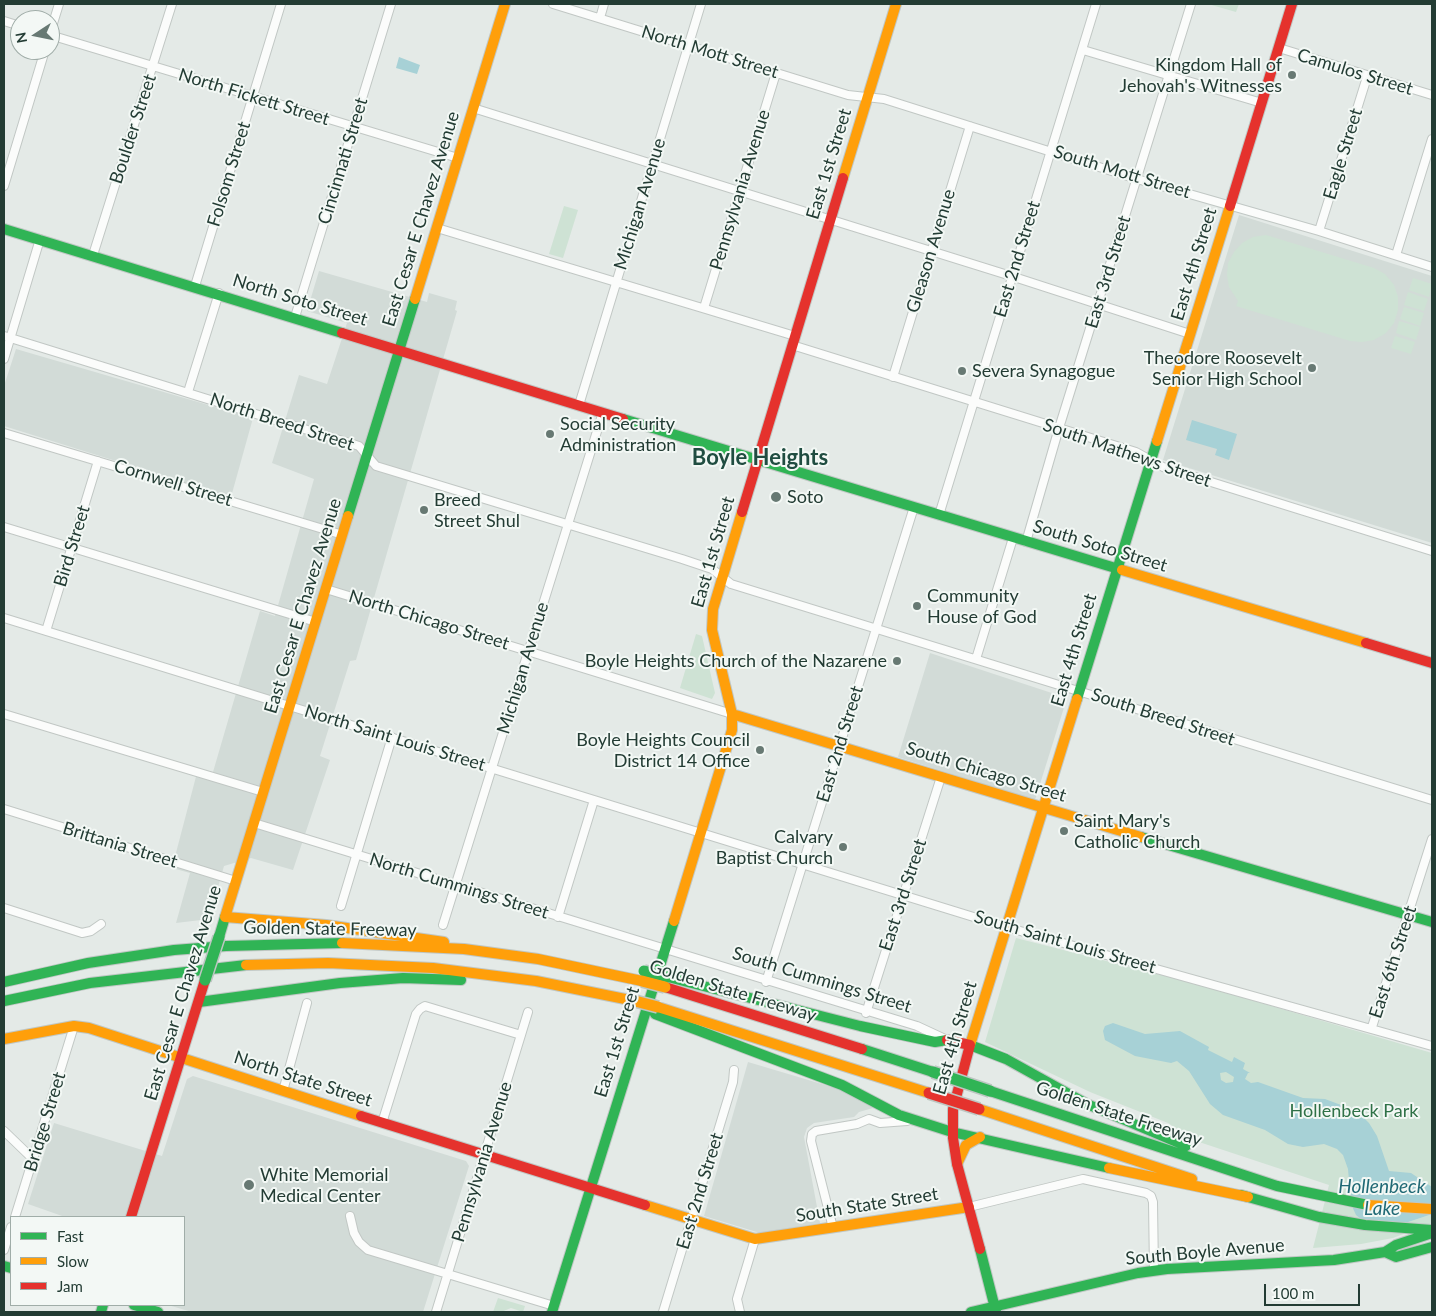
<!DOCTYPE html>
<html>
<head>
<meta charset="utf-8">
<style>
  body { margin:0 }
  #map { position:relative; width:1436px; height:1316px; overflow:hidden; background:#e4eae7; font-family:Lato,sans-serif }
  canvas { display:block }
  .frame { position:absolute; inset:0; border:5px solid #233c34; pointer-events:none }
  .legend { position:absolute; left:10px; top:1216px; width:175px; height:90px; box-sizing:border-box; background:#f3f8f5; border:1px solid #a0ada8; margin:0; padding:6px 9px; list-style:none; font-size:15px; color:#233c34 }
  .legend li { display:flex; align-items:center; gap:10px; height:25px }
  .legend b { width:25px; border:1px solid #a0ada8 }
  .north { position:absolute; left:10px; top:10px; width:50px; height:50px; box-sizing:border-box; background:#f3f8f5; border:1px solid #a0ada8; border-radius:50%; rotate:259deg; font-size:14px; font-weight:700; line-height:20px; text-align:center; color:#233c34 }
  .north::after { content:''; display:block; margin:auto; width:18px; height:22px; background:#677973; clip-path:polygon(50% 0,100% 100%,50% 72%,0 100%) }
  .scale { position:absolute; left:1264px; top:1284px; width:96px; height:22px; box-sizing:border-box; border:2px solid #233c34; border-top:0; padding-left:6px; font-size:15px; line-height:18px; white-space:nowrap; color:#233c34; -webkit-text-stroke:4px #f3f8f5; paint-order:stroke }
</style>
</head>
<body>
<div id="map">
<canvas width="1436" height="1316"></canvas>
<div class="frame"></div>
<ul class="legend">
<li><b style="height:6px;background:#30b455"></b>Fast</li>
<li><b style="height:6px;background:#ff9f0a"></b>Slow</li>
<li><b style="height:6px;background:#e5322d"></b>Jam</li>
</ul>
<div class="north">N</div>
<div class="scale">100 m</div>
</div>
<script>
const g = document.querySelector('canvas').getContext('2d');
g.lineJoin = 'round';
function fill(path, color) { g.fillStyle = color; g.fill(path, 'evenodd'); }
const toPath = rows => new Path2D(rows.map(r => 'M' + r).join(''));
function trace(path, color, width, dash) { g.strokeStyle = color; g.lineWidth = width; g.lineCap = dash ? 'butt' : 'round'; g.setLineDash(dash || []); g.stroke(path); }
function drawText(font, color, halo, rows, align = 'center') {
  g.font = font + ' Lato,sans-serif'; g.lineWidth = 4; g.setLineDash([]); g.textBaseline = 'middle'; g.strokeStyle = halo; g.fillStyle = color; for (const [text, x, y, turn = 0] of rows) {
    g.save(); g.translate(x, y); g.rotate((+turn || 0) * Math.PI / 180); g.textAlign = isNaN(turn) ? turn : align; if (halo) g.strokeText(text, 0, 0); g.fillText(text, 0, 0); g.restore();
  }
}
fill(toPath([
  [1239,215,1432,276,1432,543,1163,460],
  [319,271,427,302,429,293,457,301,455,310,457,311,356,660,350,661,320,756,330,760,293,870,251,858,224,866,209,919,176,923,190,873,172,868,198,769,213,772,260,611,275,616,314,479,272,463,299,375,327,384,347,323,307,311],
  [16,349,253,418,231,497,4,426,4,386],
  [930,653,1067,698,1035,800,898,757],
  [748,1062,852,1093,873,1108,859,1112,854,1117,814,1123,807,1128,804,1137,820,1223,760,1233,704,1216],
  [193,1076,466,1161,469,1166,423,1312,192,1312,168,1305,184,1305,184,1217,65,1217,28,1204,54,1123,162,1156,187,1079]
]), '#d2dbd7');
fill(toPath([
  [1208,4,1239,4,1236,12],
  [564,206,578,210,563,258,549,254],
  [1266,235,1374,268,1385,274,1394,285,1398,297,1398,310,1394,323,1386,333,1374,340,1362,342,1350,341,1236,306,1238,301,1229,287,1227,275,1228,263,1234,252,1242,243,1253,237],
  [1413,278,1432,284,1429,297,1409,290],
  [1408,292,1428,299,1424,311,1404,305],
  [1404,307,1424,313,1420,326,1400,319],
  [1399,321,1420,327,1416,340,1396,333],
  [1395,336,1415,342,1411,354,1391,348],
  [696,634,702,636,715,693,712,699,680,688],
  [1016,938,1193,983,1432,1053,1432,1223,1393,1238,1361,1244,1313,1248,1329,1185,1193,1140,1168,1123,1090,1092,985,1042],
  [498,1298,525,1306,523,1312,511,1308,501,1312,493,1312]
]), '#cee2d4');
fill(toPath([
  [399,57,420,65,417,74,396,68],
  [1192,420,1237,434,1229,460,1215,455,1217,449,1186,440],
  [1113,1023,1145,1034,1180,1031,1209,1047,1208,1050,1232,1062,1234,1057,1245,1063,1243,1069,1250,1073,1248,1073,1245,1079,1251,1083,1258,1082,1303,1098,1325,1099,1357,1111,1369,1123,1377,1136,1389,1171,1411,1173,1432,1187,1432,1214,1393,1227,1366,1223,1356,1215,1351,1204,1348,1169,1343,1155,1337,1149,1324,1144,1303,1147,1288,1144,1265,1130,1223,1115,1210,1104,1189,1071,1177,1061,1171,1063,1135,1056,1105,1040,1103,1031,1105,1026],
  [1226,1072,1234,1077,1233,1082,1226,1083,1221,1080,1220,1073]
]), '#a7d1d6');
const street = toPath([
  [553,4,848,95,884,99,1137,179,1319,231,1432,267],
  [600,18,604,4],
  [4,21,20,26],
  [50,33,59,4],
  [50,35,458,158],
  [1279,48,1432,95],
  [1083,50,1262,103],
  [473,108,1011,276,1190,334],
  [4,186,45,50],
  [437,228,795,336],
  [1319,231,1367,77],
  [93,255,172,4],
  [1396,255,1432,139],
  [195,286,281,4],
  [704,308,776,73],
  [295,317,391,4],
  [4,336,359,446,376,466,682,559,712,569,731,584,1432,800],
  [792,345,1136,452,1163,467,1432,551],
  [4,359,40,239],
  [893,377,970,126],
  [188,392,219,293],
  [579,405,701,4],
  [4,433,343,535],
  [939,515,1096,4],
  [4,527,316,622],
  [1026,542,1059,428,1191,4],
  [326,589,732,714],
  [4,618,1006,927,1432,1046],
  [46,631,98,461],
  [976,659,1013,538],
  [4,714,263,792],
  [4,809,236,881],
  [254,823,917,1026,945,1039],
  [341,906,392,737],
  [4,908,82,933,91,931,101,924],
  [558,917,594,800],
  [443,925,603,412],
  [766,982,914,507],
  [866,1013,941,777],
  [1372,1027,1432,839],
  [283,1091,307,1003],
  [382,1123,416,1014,420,1009,425,1006,521,1035],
  [4,1131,33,1159],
  [969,1207,1083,1179,1146,1193,1151,1196,1153,1202,1154,1271],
  [350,1216,354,1233,359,1242,368,1250,554,1306],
  [15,1217,74,1026],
  [833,1228,811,1141,812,1134,816,1131,857,1124,869,1119,880,1123,907,1121],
  [4,1250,11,1227],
  [436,1312,528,1012],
  [663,1312,733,1082,734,1070],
  [740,1312,737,1299,755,1239]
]);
const fast = toPath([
  [4,229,342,333],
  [623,419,1122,570],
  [348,516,415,299],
  [1077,699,1157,441],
  [1141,837,1432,922],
  [219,937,225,917],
  [668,977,860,1026,935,1042,947,1040],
  [4,982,88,963,174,950,226,946,342,943],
  [4,1001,90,983,246,965],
  [199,1002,340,983,403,978,461,980],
  [655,1014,842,1085,899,1115,952,1132,1109,1168],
  [970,1045,1006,1059,1087,1104,1186,1146],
  [862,1049,933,1072],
  [990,1091,1277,1186,1368,1205],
  [1241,1195,1319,1217,1365,1225,1432,1230],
  [980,1249,996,1312],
  [1385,1252,1396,1257,1432,1247],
  [4,1266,11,1268],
  [134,1305,158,1312],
  [101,1312,103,1305],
  [552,1312,674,921],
  [971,1312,1138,1273,1167,1269,1334,1260,1385,1252,1396,1245,1432,1233]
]);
const slow = toPath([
  [843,178,896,4],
  [415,299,505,4],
  [1157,441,1230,206],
  [1122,570,1366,643],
  [732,714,1141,837],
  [225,917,348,516],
  [225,917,326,925,444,942],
  [674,921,732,730,732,714,712,630,713,609,742,512],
  [342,943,464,949,538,959,642,981],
  [246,965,328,963,433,968,536,981,635,1001],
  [661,1008,929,1093],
  [4,1039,74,1026,89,1028,361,1116],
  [970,1045,1077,699],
  [979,1109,1192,1179],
  [957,1164,966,1145,980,1137],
  [1109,1168,1248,1197],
  [645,1205,755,1239,969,1207],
  [1368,1205,1432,1209]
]);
const jam = toPath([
  [1230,206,1292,4],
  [342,333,623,419],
  [742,512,843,178],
  [1366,643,1432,663],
  [665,987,862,1049],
  [947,1040,970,1045,953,1109,953,1138,957,1164,980,1249],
  [361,1116,645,1205],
  [131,1217,205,980]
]);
trace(street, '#c1c7c4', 10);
trace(fast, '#c0c7c4', 12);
trace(slow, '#c0c7c4', 12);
trace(jam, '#c0c7c4', 12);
trace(street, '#fbfcfb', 8);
trace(fast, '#30b455', 10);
trace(slow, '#ff9f0a', 10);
trace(jam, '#e5322d', 10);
const fastBridge = toPath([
  [644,971,668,977],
  [205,980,219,937],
  [933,1072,990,1091]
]);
const slowBridge = toPath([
  [642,981,665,987],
  [635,1001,658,1007]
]);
const jamBridge = toPath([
  [929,1093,979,1109]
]);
trace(fastBridge, '#bdc6c2', 14, []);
trace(slowBridge, '#bdc6c2', 14, []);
trace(jamBridge, '#bdc6c2', 14, []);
trace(fastBridge, '#30b455', 11);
trace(slowBridge, '#ff9f0a', 11);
trace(jamBridge, '#e5322d', 11);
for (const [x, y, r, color] of [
  [1292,75,5,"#677973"],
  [1312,368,5,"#677973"],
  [962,371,5,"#677973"],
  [550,434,5,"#677973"],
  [776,497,6,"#677973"],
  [424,510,5,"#677973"],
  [917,606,5,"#677973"],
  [897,661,5,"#677973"],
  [760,750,5,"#677973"],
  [1064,831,5,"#677973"],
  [843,847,5,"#677973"],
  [249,1185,6,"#677973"]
]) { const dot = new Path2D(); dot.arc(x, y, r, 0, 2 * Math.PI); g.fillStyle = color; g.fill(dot); trace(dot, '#f3f8f5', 2); }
drawText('18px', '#233c34', '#f3f8f5', [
  ["North Mott Street",710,52,17],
  ["Camulos Street",1355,72,17],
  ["North Fickett Street",254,97,17],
  ["Boulder Street",133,129,-72],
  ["Eagle Street",1343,154,-73],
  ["Cincinnati Street",343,161,-73],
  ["East 1st Street",829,164,-73],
  ["South Mott Street",1122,172,17],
  ["Folsom Street",229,174,-73],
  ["Pennsylvania Avenue",740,190,-73],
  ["Michigan Avenue",640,204,-73],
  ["East Cesar E Chavez Avenue",421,219,-73],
  ["Gleason Avenue",931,251,-73],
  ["East 2nd Street",1017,259,-73],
  ["East 4th Street",1194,264,-73],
  ["East 3rd Street",1108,272,-73],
  ["North Soto Street",300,300,17],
  ["North Breed Street",282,422,18],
  ["South Mathews Street",1127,453,19],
  ["Cornwell Street",173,483,17],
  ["Bird Street",72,546,-73],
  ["South Soto Street",1100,546,17],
  ["East 1st Street",713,552,-74],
  ["East Cesar E Chavez Avenue",303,606,-73],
  ["North Chicago Street",429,620,17],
  ["East 4th Street",1074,650,-73],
  ["Michigan Avenue",523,668,-73],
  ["South Breed Street",1163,717,18],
  ["North Saint Louis Street",395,738,17],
  ["East 2nd Street",840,744,-73],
  ["South Chicago Street",986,772,17],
  ["Brittania Street",120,845,17],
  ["North Cummings Street",459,886,17],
  ["East 3rd Street",903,895,-72],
  ["Golden State Freeway",330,929,1],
  ["South Saint Louis Street",1065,942,16],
  ["East 6th Street",1393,962,-72],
  ["South Cummings Street",822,980,17],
  ["Golden State Freeway",733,991,17],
  ["East Cesar E Chavez Avenue",183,993,-73],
  ["East 4th Street",955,1038,-74],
  ["East 1st Street",617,1042,-73],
  ["North State Street",303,1079,18],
  ["Golden State Freeway",1119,1114,18],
  ["Bridge Street",45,1122,-73],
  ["Pennsylvania Avenue",482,1162,-73],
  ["East 2nd Street",700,1191,-73],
  ["South State Street",867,1205,-9],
  ["South Boyle Avenue",1205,1252,-5]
]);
drawText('18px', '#233c34', '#f3f8f5', [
  ["Kingdom Hall of",1282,65,"right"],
  ["Jehovah's Witnesses",1282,86,"right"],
  ["Theodore Roosevelt",1302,358,"right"],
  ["Senior High School",1302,379,"right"],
  ["Severa Synagogue",972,371],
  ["Social Security",560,424],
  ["Administration",560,445],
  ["Soto",787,497],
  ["Breed",434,500],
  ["Street Shul",434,521],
  ["Community",927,596],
  ["House of God",927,617],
  ["Boyle Heights Church of the Nazarene",887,661,"right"],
  ["Boyle Heights Council",750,740,"right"],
  ["District 14 Office",750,761,"right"],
  ["Saint Mary's",1074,821],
  ["Catholic Church",1074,842],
  ["Calvary",833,837,"right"],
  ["Baptist Church",833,858,"right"],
  ["White Memorial",260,1175],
  ["Medical Center",260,1196]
], 'left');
drawText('18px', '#2f7147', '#f3f8f5', [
  ["Hollenbeck Park",1354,1111]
]);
drawText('italic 19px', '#206975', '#f3f8f5', [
  ["Hollenbeck",1382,1187],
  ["Lake",1382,1209]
]);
drawText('bold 22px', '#204d41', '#f3f8f5', [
  ["Boyle Heights",760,458]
]);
</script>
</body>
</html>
